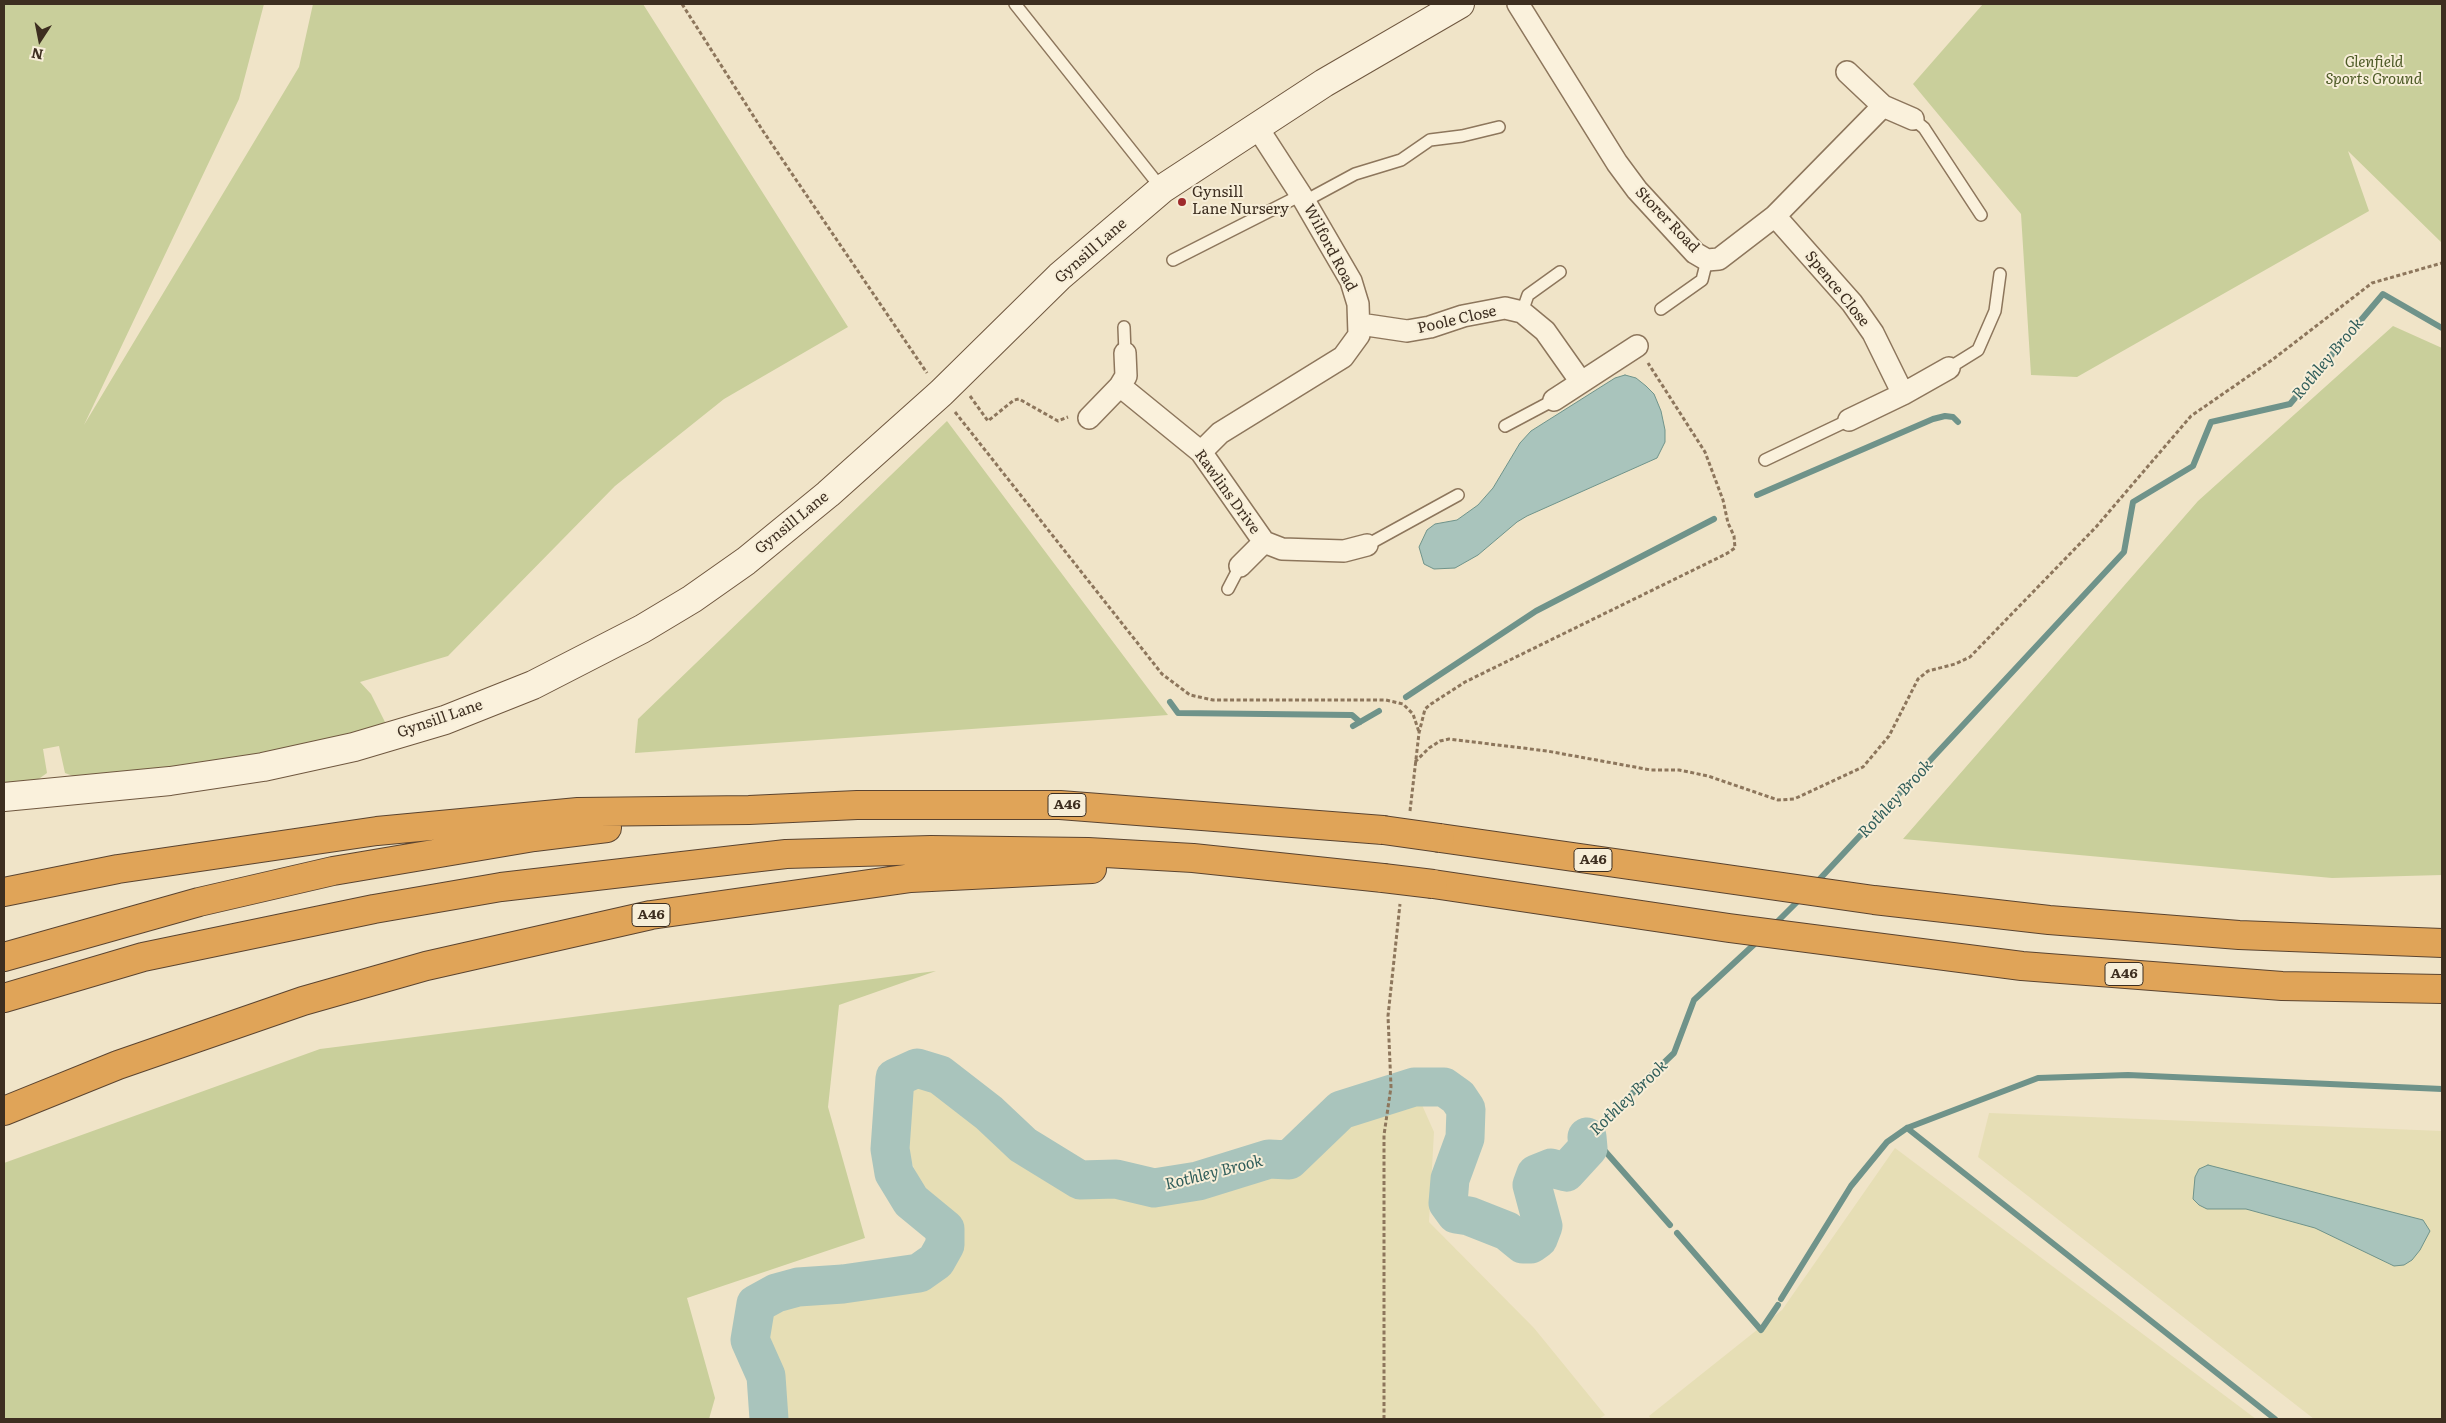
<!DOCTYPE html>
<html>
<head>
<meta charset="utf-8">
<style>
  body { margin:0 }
  #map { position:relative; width:2446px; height:1423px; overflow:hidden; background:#f0e4c8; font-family:Literata,serif }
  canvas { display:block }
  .frame { position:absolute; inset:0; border:5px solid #3d2e20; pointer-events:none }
  .north { position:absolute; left:15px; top:15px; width:50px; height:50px; -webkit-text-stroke:4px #f7eed8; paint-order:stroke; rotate:191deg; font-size:14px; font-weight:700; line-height:20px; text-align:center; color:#3d2e20 }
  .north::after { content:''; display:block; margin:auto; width:18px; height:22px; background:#3d2e20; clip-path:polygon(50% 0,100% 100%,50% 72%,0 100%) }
</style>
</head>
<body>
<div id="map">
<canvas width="2446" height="1423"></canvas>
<div class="frame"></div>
<div class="north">N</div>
</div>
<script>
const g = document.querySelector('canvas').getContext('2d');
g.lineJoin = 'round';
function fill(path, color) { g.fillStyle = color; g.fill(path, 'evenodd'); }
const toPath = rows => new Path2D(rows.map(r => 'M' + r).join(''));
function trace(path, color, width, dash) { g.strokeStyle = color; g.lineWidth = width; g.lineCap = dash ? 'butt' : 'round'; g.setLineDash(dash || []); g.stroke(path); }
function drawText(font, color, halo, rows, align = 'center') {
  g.font = font + ' Literata,serif'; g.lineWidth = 4; g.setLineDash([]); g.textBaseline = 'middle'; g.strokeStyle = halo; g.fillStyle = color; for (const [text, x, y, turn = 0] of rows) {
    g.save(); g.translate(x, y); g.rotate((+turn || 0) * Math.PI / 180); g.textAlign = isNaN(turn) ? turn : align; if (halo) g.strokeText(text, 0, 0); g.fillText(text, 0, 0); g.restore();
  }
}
fill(toPath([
  [917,1068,940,1075,1061,1169,1120,1188,1154,1188,1198,1181,1244,1166,1289,1160,1345,1124,1390,1086,1414,1087,1434,1132,1429,1222,1534,1328,1605,1415,1599,1419,768,1419,766,1376,750,1340,756,1304,798,1287,861,1287,936,1261,945,1236,909,1157,902,1090],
  [1989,1113,2442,1131,2442,1419,2314,1419,1978,1157],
  [1895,1148,2256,1419,1651,1419,1649,1416,1782,1310]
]), '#e6deb5');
fill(toPath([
  [4,4,264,4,239,99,84,425,299,67,313,4,643,4,848,327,724,399,615,486,448,656,360,682,371,694,386,724,317,743,245,758,81,779,65,773,59,746,43,749,47,773,33,783,4,784],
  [1983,4,2442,4,2442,243,2348,151,2369,211,2077,377,2031,375,2021,214,1913,84],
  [2393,326,2442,348,2442,875,2332,878,1903,839,2198,501],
  [947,421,1168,715,635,753,638,719],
  [936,971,839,1005,828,1107,865,1238,687,1298,715,1398,709,1419,4,1419,4,1163,320,1049]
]), '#c9cf9b');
const water = toPath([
  [1625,375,1636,378,1646,386,1654,394,1661,411,1665,430,1665,442,1657,458,1527,516,1517,522,1478,555,1455,568,1434,569,1424,564,1419,547,1427,530,1435,524,1457,520,1478,505,1493,488,1520,443,1531,431,1615,378,1625,375],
  [2208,1165,2423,1220,2430,1231,2420,1250,2412,1260,2404,1265,2394,1266,2315,1228,2246,1209,2207,1209,2199,1205,2193,1199,2195,1177,2199,1169,2208,1165]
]);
fill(water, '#a9c4bc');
trace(water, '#6f938a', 1);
trace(toPath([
  [1757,495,1933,419,1945,416,1953,417,1958,422],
  [1406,697,1536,611,1714,519],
  [1170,702,1178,713,1352,715,1360,722],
  [1353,726,1379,711],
  [1816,883,2124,552,2133,502,2193,466,2211,422,2290,404,2383,294,2442,328],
  [1774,925,1802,897],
  [1907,1128,2275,1419],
  [1590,1134,1670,1225],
  [1587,1137,1674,1053,1694,1000,1760,939],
  [1677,1233,1761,1330,1778,1305],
  [1781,1299,1851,1186,1887,1142,1907,1128,2038,1078,2128,1075,2442,1089]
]), '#6f938a', 6);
trace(toPath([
  [769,1419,766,1376,750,1340,756,1304,776,1293,798,1287,843,1284,919,1273,936,1261,945,1245,945,1229,911,1201,894,1173,890,1149,895,1078,917,1068,940,1075,989,1113,1023,1145,1080,1180,1116,1179,1154,1188,1198,1181,1269,1159,1289,1160,1341,1110,1414,1087,1444,1087,1458,1097,1466,1109,1465,1138,1450,1179,1448,1203,1456,1214,1469,1216,1507,1231,1523,1244,1531,1244,1538,1239,1543,1226,1532,1185,1536,1174,1551,1168,1566,1172,1588,1148,1587,1137]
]), '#a9c4bc', 39);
const lane = toPath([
  [1015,4,1162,189],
  [1913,119,1924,128,1981,215],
  [1305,201,1355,174,1401,160,1430,140,1462,136,1499,127],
  [1173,260,1301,195],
  [1661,309,1702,280,1707,260],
  [1522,312,1528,295,1560,272],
  [1124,327,1125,353],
  [1949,368,1978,350,1995,311,2000,274],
  [1505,426,1554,400],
  [1765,460,1849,420],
  [1367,545,1458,495],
  [1228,589,1240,566]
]);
const street = toPath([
  [1518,4,1617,163,1637,190,1695,253,1707,260,1719,259,1775,216,1883,106],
  [1847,72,1883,106,1913,119],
  [1775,216,1852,303,1873,333,1903,394],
  [1360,324,1407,331,1430,327,1463,316,1505,308,1522,312,1545,331,1581,382],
  [1120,386,1201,452,1264,542,1282,549,1344,551,1367,545],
  [1554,400,1637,346],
  [1089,418,1120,386,1126,376,1125,353],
  [1849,420,1903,394,1949,368],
  [1201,452,1220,433,1343,357,1359,335,1358,304,1351,281,1301,195,1257,127],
  [1240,566,1264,542]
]);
const secondary = toPath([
  [4,797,170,781,263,767,354,747,445,720,533,685,642,629,692,599,746,561,828,494,941,393,1060,276,1162,189,1324,83,1460,4]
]);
const highway = toPath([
  [1440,838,1874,900,2049,920,2239,935,2442,943],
  [1433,884,1729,928,2022,966,2282,986,2442,989],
  [4,892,118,869,377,831,578,812,749,810,857,805,1060,805,1383,830],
  [4,957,199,902,333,871,534,837,607,828],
  [4,998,143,957,374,909,501,887,786,854,931,850,1088,852,1193,858,1383,878],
  [4,1111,118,1065,303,1001,426,966,651,915,911,878,1092,869]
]);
trace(lane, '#8d765c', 14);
trace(street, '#8d765c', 24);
trace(secondary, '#6f573f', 30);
trace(highway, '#5b4430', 30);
trace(toPath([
  [682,4,763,131,927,373],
  [970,396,988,421,1014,400,1019,399,1058,421,1068,417],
  [955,412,1162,674,1190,695,1213,700,1386,700,1403,704,1413,714,1419,732],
  [1415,762,1429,748,1440,741,1449,739,1547,751,1651,770,1679,770,1708,776,1778,800,1794,799,1863,767,1889,736,1918,679,1928,671,1955,664,1970,657,2096,527,2191,416,2272,360,2372,283,2442,263],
  [1410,811,1419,733,1425,709,1431,704,1465,682,1726,554,1735,548,1734,536,1728,523,1723,500,1705,452,1648,363],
  [1384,1419,1384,1135,1391,1087,1388,1016,1400,904]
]), '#8d765c', 3, [4, 2.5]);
trace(lane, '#faf1dc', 11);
trace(street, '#faf1dc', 21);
trace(secondary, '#faf1dc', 28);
trace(highway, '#e0a458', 28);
const highwayBridge = toPath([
  [1383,830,1440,838],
  [1383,878,1433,884]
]);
trace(highwayBridge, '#5b4430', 30, []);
trace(highwayBridge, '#e0a458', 28);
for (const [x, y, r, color] of [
  [1182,202,5,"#9e2a2b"]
]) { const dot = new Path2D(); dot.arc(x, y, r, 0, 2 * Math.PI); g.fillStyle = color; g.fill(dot); trace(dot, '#f7eed8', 2); }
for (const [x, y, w] of [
  [1067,805,38],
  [1593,860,38],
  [651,915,38],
  [2124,974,38]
]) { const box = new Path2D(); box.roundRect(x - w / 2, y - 11.5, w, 23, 4); g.fillStyle = '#f7eed8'; g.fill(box); trace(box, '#3d2e20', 1); }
drawText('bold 14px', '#3d2e20', null, [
  ["A46",1067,805],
  ["A46",1593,860],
  ["A46",651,915],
  ["A46",2124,974]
]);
drawText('italic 15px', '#4d5a26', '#f7eed8', [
  ["Glenfield",2374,63],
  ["Sports Ground",2374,80]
]);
drawText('15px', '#3d2e20', '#f7eed8', [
  ["Gynsill",1192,193],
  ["Lane Nursery",1192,210]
], 'left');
drawText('15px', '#3d2e20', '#f7eed8', [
  ["Storer Road",1667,220,46],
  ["Wilford Road",1330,248,62],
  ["Gynsill Lane",1091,251,-41],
  ["Spence Close",1837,289,51],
  ["Poole Close",1457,320,-13],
  ["Rawlins Drive",1227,492,54],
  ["Gynsill Lane",792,523,-39],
  ["Gynsill Lane",440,719,-19]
]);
drawText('italic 16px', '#2f5d5a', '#f7eed8', [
  ["Rothley Brook",2328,359,-50],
  ["Rothley Brook",1896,799,-47],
  ["Rothley Brook",1629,1098,-44],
  ["Rothley Brook",1214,1173,-14]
]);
</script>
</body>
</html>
